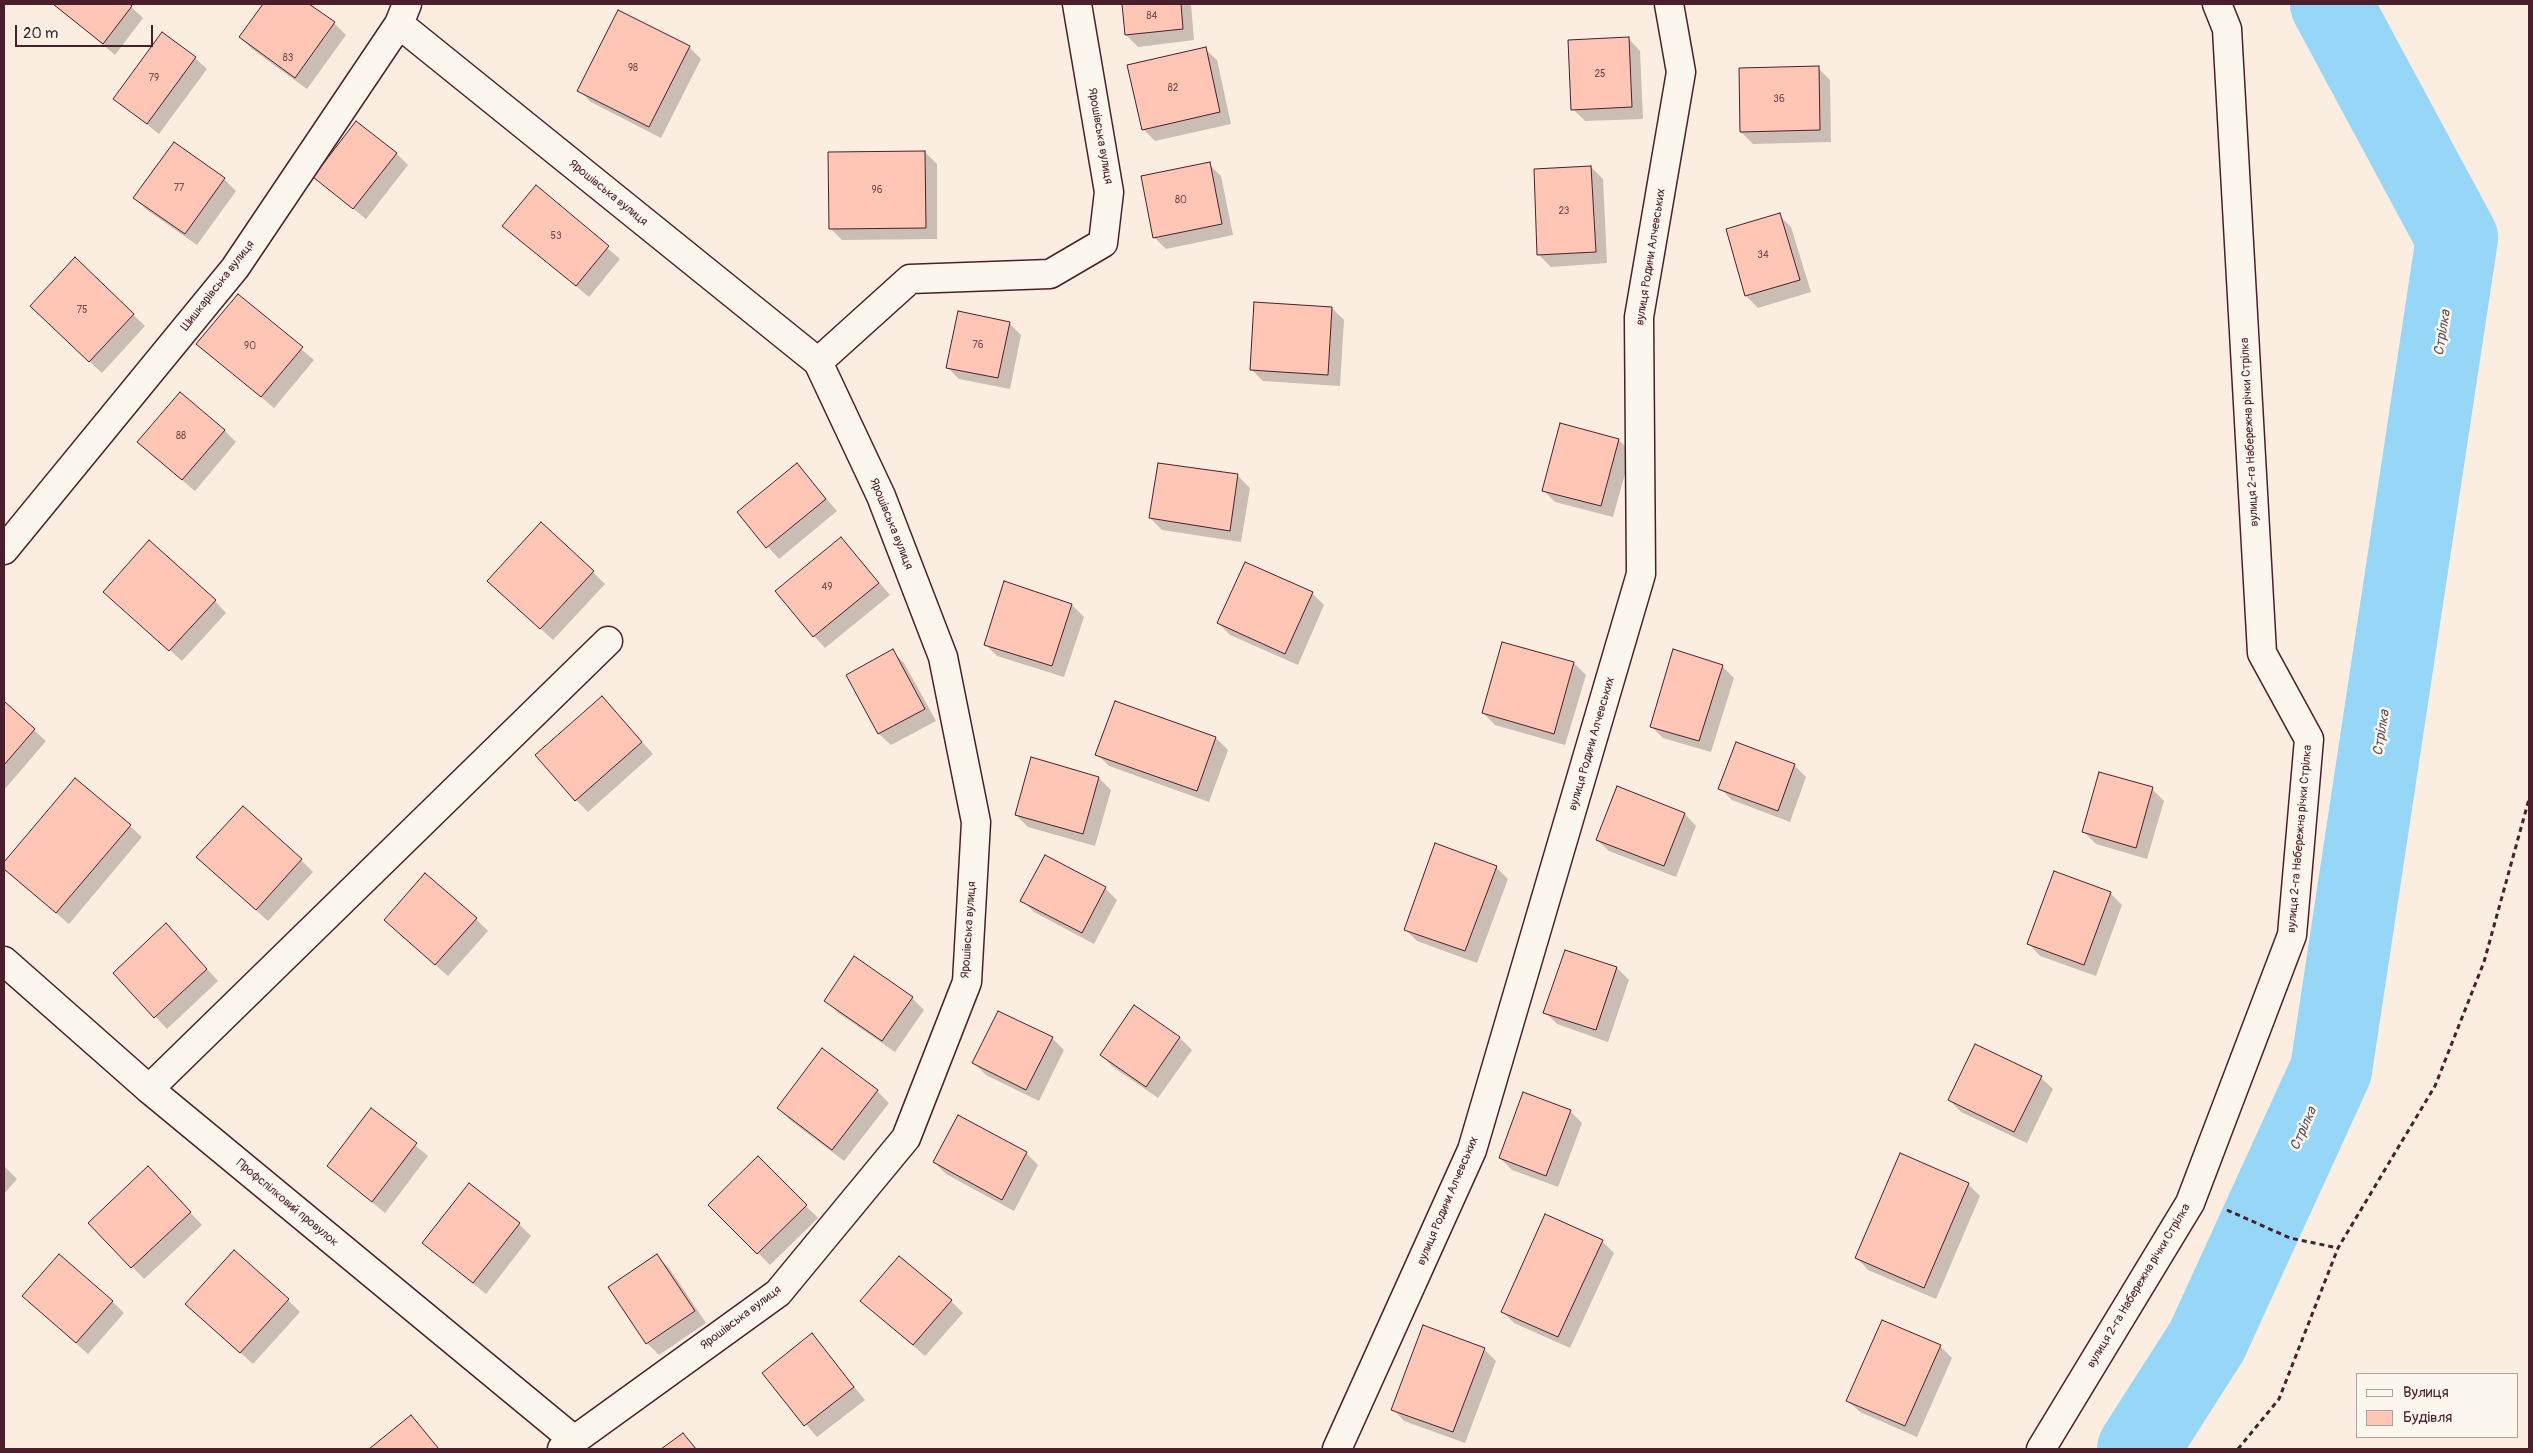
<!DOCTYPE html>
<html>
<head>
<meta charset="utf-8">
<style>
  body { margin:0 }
  #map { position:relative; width:2533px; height:1453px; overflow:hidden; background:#fcede1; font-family:Pangolin,sans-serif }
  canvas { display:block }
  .frame { position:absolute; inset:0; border:5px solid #4a1f2b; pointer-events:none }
  .legend { position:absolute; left:2356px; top:1373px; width:162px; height:65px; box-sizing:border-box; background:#fbf7ec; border:1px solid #b4a19f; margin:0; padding:6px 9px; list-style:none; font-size:15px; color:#4a1f2b }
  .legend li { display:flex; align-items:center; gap:10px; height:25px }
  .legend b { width:25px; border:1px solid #b4a19f }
  .scale { position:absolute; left:15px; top:25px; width:138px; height:22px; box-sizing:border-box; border:2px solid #4a1f2b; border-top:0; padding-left:6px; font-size:15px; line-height:18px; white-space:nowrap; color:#4a1f2b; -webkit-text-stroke:4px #fbf7ec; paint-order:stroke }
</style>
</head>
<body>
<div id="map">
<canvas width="2533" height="1453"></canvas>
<div class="frame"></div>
<ul class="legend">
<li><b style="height:6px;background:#fbf7ec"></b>Вулиця</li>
<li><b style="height:14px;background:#ffc5b5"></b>Будівля</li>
</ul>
<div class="scale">20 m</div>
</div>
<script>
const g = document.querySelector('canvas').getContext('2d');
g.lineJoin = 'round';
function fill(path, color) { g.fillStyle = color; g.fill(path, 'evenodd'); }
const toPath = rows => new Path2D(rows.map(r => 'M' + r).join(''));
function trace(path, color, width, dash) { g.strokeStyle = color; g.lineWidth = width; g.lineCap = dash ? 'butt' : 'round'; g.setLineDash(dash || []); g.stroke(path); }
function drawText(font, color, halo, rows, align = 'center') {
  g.font = font + ' Pangolin,sans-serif'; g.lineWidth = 5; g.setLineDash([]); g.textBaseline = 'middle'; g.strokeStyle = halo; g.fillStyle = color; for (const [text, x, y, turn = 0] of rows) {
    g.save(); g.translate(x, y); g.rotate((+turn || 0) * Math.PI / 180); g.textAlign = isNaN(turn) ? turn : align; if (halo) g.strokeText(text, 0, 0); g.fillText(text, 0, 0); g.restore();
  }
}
fill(toPath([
  [54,4,128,4,143,18,115,55],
  [264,4,307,4,334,23,346,35,307,89,252,49,240,37],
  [1123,4,1191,4,1194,40,1138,47,1126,35],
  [1629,39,1640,51,1643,119,1585,121,1573,109],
  [689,47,701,59,661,138,591,102,579,90],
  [1205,49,1217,60,1231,124,1155,141,1143,129],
  [195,58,207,69,159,134,114,98],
  [1818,68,1830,80,1831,142,1753,144,1741,132,1740,69],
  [925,152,937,164,937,239,842,240,830,228],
  [396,153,408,165,366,219,314,177],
  [1209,164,1221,176,1233,235,1166,249,1154,237],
  [1591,167,1603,179,1607,263,1551,267,1539,255],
  [224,179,236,191,197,245,147,210,135,198],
  [536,187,620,259,589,297,504,226],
  [1779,215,1791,227,1811,292,1758,308,1746,296,1727,230],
  [75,259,145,326,102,373,43,318],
  [238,296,314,360,274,408,198,344],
  [1332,308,1344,320,1340,386,1263,381,1251,369],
  [1009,323,1021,335,1010,389,959,379,947,367],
  [1561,425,1619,440,1631,452,1613,517,1555,502,1543,490],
  [224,430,236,442,195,491,151,454],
  [797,465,837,511,779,559,738,513],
  [1238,476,1250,488,1241,542,1162,530,1150,518],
  [841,539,890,595,825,648,814,636],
  [593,572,605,584,553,640,501,593],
  [1312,593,1324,605,1298,665,1230,635,1218,623],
  [215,601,226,613,182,661,117,603],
  [1072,605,1084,617,1064,677,997,656,985,644],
  [1503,643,1574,663,1586,675,1565,745,1495,725,1483,713],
  [892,651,904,663,936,721,891,745,879,734,848,676],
  [1722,666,1734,678,1711,752,1663,738,1651,726],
  [1116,702,1216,738,1228,750,1209,802,1109,766,1097,754],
  [4,703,46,741,4,790],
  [613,710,653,754,588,812,576,800],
  [1794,765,1806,777,1790,822,1732,800,1720,788],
  [1099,778,1111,790,1095,846,1028,827,1016,815],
  [76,779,142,837,69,924,14,878,4,868,4,864],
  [2152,789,2164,801,2147,859,2096,844,2084,832],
  [1685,814,1696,826,1676,877,1609,851,1597,840],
  [301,860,313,872,268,921,210,869],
  [1496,867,1508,879,1477,963,1417,941,1405,929],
  [1105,888,1117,900,1094,944,1034,912,1022,900],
  [2110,893,2122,905,2096,976,2040,956,2029,944],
  [476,919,488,931,448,976,397,932],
  [178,937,218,981,167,1029,115,973],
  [1565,951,1617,968,1629,980,1608,1042,1557,1024,1545,1012],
  [912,998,924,1010,895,1052,837,1012,826,1000],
  [1135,1007,1180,1038,1192,1050,1158,1098,1113,1067,1102,1055],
  [1052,1038,1064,1050,1039,1101,986,1075,974,1063],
  [1976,1045,2041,1078,2053,1089,2027,1143,1961,1112,1949,1100],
  [877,1091,889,1103,844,1161,790,1120,778,1108],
  [372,1110,428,1156,385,1213,328,1166],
  [1570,1111,1582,1123,1558,1187,1512,1170,1500,1158],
  [959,1116,1026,1153,1038,1165,1014,1211,946,1174,934,1162],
  [758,1158,818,1218,770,1265,710,1205],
  [4,1166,17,1179,4,1194],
  [160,1180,202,1225,144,1279,90,1223],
  [1968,1184,1980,1196,1936,1299,1868,1270,1857,1258],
  [519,1224,531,1236,486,1294,423,1243],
  [1602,1241,1614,1253,1570,1348,1514,1323,1502,1311],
  [657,1256,669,1268,706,1323,659,1355,647,1343],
  [288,1300,300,1312,253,1364,198,1315],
  [112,1301,124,1313,88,1354,36,1308],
  [862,1301,951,1301,963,1313,925,1356],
  [812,1335,865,1400,817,1437,763,1374],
  [1940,1346,1952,1358,1917,1437,1860,1412,1848,1401],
  [1484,1349,1496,1361,1465,1443,1404,1421,1393,1409],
  [410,1417,439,1449,371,1449],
  [683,1434,697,1449,663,1449]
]), '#0003');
trace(toPath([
  [2138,1449,2207,1341,2331,1070,2457,238,2331,4]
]), '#96d7f8', 82);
const building = toPath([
  [53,4,130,4,132,6,103,44,53,4],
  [263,4,309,4,335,22,295,78,239,37,263,4],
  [1122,4,1181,4,1183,29,1125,35,1122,4],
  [618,10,690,46,649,127,577,91,618,10],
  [162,32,196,57,147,124,113,99,162,32],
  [1629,37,1632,107,1571,110,1568,40,1629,37],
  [1206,47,1220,112,1142,130,1127,65,1206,47],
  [1819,66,1820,130,1740,132,1739,68,1819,66],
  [356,121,397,153,353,209,313,177,356,121],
  [174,142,225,178,185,234,133,198,174,142],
  [925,151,926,228,829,229,828,152,925,151],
  [1210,162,1222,224,1153,238,1141,176,1210,162],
  [1591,166,1596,252,1537,255,1534,169,1591,166],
  [536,185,609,246,576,286,502,226,536,185],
  [1780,213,1800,280,1745,296,1726,229,1780,213],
  [75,257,134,314,89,362,30,306,75,257],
  [238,294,303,347,261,397,196,344,238,294],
  [1254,302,1332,307,1328,375,1250,370,1254,302],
  [958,311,1010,322,998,378,946,368,958,311],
  [180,392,225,430,182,480,137,442,180,392],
  [1560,423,1619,439,1601,506,1542,491,1560,423],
  [797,463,826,499,766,548,737,512,797,463],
  [1158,463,1238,474,1230,531,1149,518,1158,463],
  [541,522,594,571,540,629,487,581,541,522],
  [841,537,879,583,813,637,775,591,841,537],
  [149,540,216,600,169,651,103,592,149,540],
  [1245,562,1313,592,1285,654,1217,623,1245,562],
  [1004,581,1072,604,1052,666,984,645,1004,581],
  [1502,642,1574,662,1554,734,1482,713,1502,642],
  [893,649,925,709,878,734,846,675,893,649],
  [1673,649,1723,665,1699,741,1650,727,1673,649],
  [602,696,642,742,575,801,535,755,602,696],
  [4,701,35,729,4,765,4,701],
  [1115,701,1216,737,1197,791,1095,755,1115,701],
  [1736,742,1795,764,1778,811,1718,789,1736,742],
  [1031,757,1099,777,1083,834,1015,815,1031,757],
  [2099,772,2153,787,2136,848,2082,832,2099,772],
  [75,778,131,825,56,913,4,869,4,862,75,778],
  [1617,786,1685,813,1664,866,1596,840,1617,786],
  [243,806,302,859,256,910,196,857,243,806],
  [1435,843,1497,866,1465,951,1404,930,1435,843],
  [1045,855,1106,887,1082,933,1020,901,1045,855],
  [2054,871,2111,892,2084,965,2027,944,2054,871],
  [425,873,477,918,435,965,384,920,425,873],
  [166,923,207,969,154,1018,113,973,166,923],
  [1565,950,1617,967,1596,1030,1543,1013,1565,950],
  [854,956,913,997,882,1041,824,1001,854,956],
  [1134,1005,1180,1037,1146,1087,1100,1055,1134,1005],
  [998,1011,1053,1037,1026,1090,972,1063,998,1011],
  [1975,1044,2042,1076,2014,1132,1948,1100,1975,1044],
  [822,1048,878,1090,832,1150,777,1108,822,1048],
  [1523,1092,1571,1110,1546,1176,1499,1158,1523,1092],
  [371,1108,417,1143,372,1202,327,1166,371,1108],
  [958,1115,1027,1152,1002,1200,933,1162,958,1115],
  [1900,1153,1969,1183,1924,1288,1855,1258,1900,1153],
  [758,1156,807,1205,757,1254,708,1205,758,1156],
  [148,1166,191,1212,131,1268,88,1223,148,1166],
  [469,1183,520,1223,473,1283,422,1243,469,1183],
  [1545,1214,1603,1240,1558,1337,1501,1312,1545,1214],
  [234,1250,289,1299,240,1353,185,1304,234,1250],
  [59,1254,113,1301,76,1343,22,1296,59,1254],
  [657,1254,695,1311,646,1344,608,1287,657,1254],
  [899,1256,952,1300,913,1345,860,1301,899,1256],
  [1882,1320,1941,1345,1905,1426,1846,1401,1882,1320],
  [1423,1325,1485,1348,1453,1432,1391,1410,1423,1325],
  [812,1333,854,1387,804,1426,762,1373,812,1333],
  [411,1415,439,1449,369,1449,411,1415],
  [683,1433,696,1449,661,1449,683,1433]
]);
fill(building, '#ffc5b5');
trace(building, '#4a1f2b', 1);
const service = toPath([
  [149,1089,608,641]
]);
const minor = toPath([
  [399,24,818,362,910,279,1050,274,1103,243,1109,192,1077,4],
  [4,550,235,268,399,24,407,4],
  [4,961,149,1089,574,1440],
  [562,1449,778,1293,906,1138,967,982,976,822,943,657,881,496,818,362],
  [1337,1449,1472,1150,1641,574,1639,317,1681,72,1669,4],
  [2041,1449,2190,1203,2292,935,2309,739,2262,653,2227,29,2217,4]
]);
trace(service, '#4a1f2b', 31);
trace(minor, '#4a1f2b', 31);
trace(toPath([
  [2227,1210,2290,1238,2338,1248],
  [2238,1449,2279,1399,2338,1248,2435,1086,2484,962,2529,799]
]), '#4a1f2b', 3, [5, 4]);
trace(service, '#fbf7ec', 28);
trace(minor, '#fbf7ec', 28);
drawText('10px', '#77484e', null, [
  ["84",1152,16],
  ["83",288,58],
  ["98",633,68],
  ["25",1600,74],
  ["79",154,78],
  ["82",1173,88],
  ["36",1779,99],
  ["77",179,188],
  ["96",877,190],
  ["80",1181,200],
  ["23",1564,211],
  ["53",556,236],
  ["34",1763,255],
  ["75",82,310],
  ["76",978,345],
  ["90",250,346],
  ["88",181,436],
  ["49",827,587]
]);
drawText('12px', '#4a1f2b', '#fbf7ec', [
  ["Ярошівська вулиця",1100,136,80],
  ["Ярошівська вулиця",608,193,39],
  ["вулиця Родини Алчевських",1651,257,-81],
  ["Шишкарівська вулиця",218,286,-52],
  ["вулиця 2-га Набережна річки Стрілка",2250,432,-93],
  ["Ярошівська вулиця",891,524,68],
  ["вулиця Родини Алчевських",1592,744,-74],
  ["вулиця 2-га Набережна річки Стрілка",2300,839,-85],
  ["Ярошівська вулиця",969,930,-86],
  ["вулиця Родини Алчевських",1448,1201,-67],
  ["Профспілковий провулок",287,1203,40],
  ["вулиця 2-га Набережна річки Стрілка",2139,1286,-59],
  ["Ярошівська вулиця",741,1318,-37]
]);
drawText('italic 14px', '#5d4d5e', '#fbf7ec', [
  ["Стрілка",2443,333,-81],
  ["Стрілка",2382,733,-81],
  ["Стрілка",2304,1129,-66]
]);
</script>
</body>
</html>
